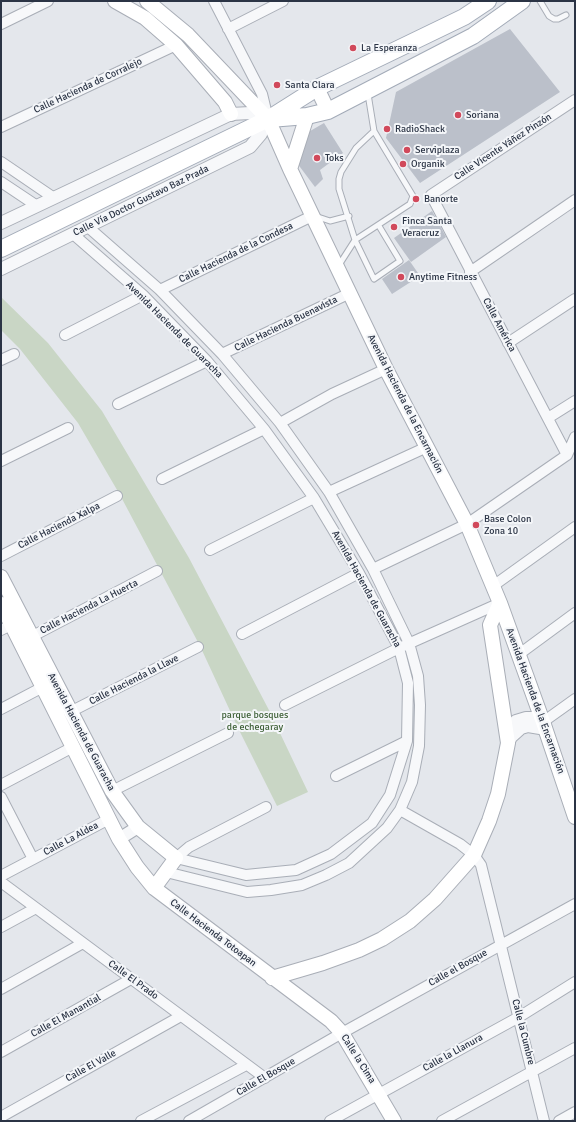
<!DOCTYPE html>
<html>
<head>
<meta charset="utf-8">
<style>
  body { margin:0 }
  #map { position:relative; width:576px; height:1122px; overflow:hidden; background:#e4e7ec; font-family:Signika,sans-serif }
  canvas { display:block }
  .frame { position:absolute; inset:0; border:2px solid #2b3445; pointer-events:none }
</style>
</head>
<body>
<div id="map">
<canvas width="576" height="1122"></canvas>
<div class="frame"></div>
</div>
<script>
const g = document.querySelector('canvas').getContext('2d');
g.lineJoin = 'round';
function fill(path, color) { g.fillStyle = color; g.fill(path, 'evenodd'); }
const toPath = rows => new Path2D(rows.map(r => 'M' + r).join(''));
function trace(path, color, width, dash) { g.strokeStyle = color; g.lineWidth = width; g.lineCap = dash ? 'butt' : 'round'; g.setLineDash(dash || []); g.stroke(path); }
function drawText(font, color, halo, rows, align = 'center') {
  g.font = font + ' Signika,sans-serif'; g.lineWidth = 4; g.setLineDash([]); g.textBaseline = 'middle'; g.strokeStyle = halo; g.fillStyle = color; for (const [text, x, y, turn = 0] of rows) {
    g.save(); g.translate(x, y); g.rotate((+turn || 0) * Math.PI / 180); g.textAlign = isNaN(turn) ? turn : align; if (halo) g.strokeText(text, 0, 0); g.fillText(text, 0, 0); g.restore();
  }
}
fill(toPath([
  [1,297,48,343,102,411,189,558,270,712,308,792,277,806,238,728,200,646,120,495,78,423,20,349,1,330]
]), '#c9d6c5');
fill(toPath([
  [510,29,560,92,420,183,386,138,396,92],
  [324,123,343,153,320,170,323,179,315,187,297,163,305,134],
  [432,211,446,237,411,262,394,238],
  [409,260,420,276,392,294,382,279]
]), '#bbc0ca');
const service = toPath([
  [540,1,549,16,554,19,558,19,566,15],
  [374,131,356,148,341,172,339,179,339,189,355,240,374,279,400,261,379,226],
  [315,216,330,221,349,216],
  [339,265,355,240,410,204,413,196,374,131,368,94]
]);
const minor = toPath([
  [214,1,262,94,268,119],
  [1,24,48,1],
  [228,29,283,1],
  [1,127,176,45],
  [1,162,54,198],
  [1,182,37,206],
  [88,227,160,290,222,354,280,423,329,492,373,569,409,643,418,676,420,705,419,746,412,782,400,810,387,828,349,863,326,875,302,885,271,890,247,892,166,872],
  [73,234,143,295,207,361,264,429,314,498,359,573,399,648,408,683,407,741,390,795,372,823,331,854,296,870,246,875,176,858],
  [470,272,575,200],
  [160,290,312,216],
  [65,335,143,295],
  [508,343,575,299],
  [222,354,350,293],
  [1,360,14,354],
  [118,404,207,361],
  [548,418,575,401],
  [280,423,332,394,386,369],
  [567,455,431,195,575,100],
  [1,461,68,428],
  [162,479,264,429],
  [329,492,427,447],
  [210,550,314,498],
  [1,556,117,496],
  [373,569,467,524,567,455,575,437],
  [493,586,575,527],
  [1,630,11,625],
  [242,634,359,573],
  [27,639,157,571],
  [518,655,575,613],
  [285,705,399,648,500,603],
  [1,709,43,687],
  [70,712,198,647],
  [543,722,575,699],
  [336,776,407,741],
  [1,785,73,747],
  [112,791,228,733],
  [1,797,33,859],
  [400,810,460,844,474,855,481,865,544,1121],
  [176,858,189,847,266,807],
  [1,876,109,819],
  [1,882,265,1078],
  [1,927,36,908],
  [1,989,83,943],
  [1,1052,131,979],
  [1,1117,181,1016],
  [141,1121,246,1065],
  [189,1121,342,1033,575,904],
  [330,1121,519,1017,575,982],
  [442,1121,575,1048],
  [559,1121,575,1112]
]);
const tertiary = toPath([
  [1,223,231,114,250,113,268,119,261,134,250,147,1,269],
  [507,730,516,721,526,718,536,718,543,722],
  [508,743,511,737,521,728,528,726,546,729],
  [119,839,138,827]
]);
const secondary = toPath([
  [115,1,145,18,176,45,225,102,231,114],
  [147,1,188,35,268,119,290,169,386,369,467,524,500,603,543,722,575,817],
  [317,88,328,111],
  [290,169,307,116],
  [1,577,112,791,138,827,176,858,154,888],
  [1,604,119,839,137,867,154,888,331,1021,342,1033,394,1121],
  [272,978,323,963,359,950,382,939,410,921,435,899,474,855,489,821,498,794,508,743,490,625,500,603]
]);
const primary = toPath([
  [270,119,307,116,328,111,473,36,522,1],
  [1,249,268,119,317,88,464,17,488,1]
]);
trace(service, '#a9aeb7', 7);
trace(minor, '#a9aeb7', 12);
trace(tertiary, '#a9aeb7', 14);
trace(secondary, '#a9aeb7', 16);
trace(primary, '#a3abb8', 18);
trace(service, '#f7f8fa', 5);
trace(minor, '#f7f8fa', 10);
trace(tertiary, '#f7f8fa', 12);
trace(secondary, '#fff', 14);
trace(primary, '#fff', 16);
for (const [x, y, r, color] of [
  [353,48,4,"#d1495b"],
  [277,85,4,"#d1495b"],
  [458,115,4,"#d1495b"],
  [387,129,4,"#d1495b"],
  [407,150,4,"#d1495b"],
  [317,158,4,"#d1495b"],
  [403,164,4,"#d1495b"],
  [416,199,4,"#d1495b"],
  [394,227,4,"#d1495b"],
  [401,277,4,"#d1495b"],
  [476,525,4,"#d1495b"]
]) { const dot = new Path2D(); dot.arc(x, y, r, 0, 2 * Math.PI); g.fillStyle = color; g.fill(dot); trace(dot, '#f4f6f9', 1.5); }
drawText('10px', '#2b3445', '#f4f6f9', [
  ["La Esperanza",361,48],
  ["Santa Clara",285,85],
  ["Soriana",466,115],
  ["RadioShack",395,129],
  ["Serviplaza",415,150],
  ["Toks",325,158],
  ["Organik",411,164],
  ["Banorte",424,199],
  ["Finca Santa",402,221],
  ["Veracruz",402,233],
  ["Anytime Fitness",409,277],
  ["Base Colon",484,519],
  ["Zona 10",484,531]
], 'left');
drawText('10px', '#2b3445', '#f4f6f9', [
  ["Calle Hacienda de Corralejo",88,86,-25],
  ["Calle Vicente Yáñez Pinzón",503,147,-33],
  ["Calle Vía Doctor Gustavo Baz Prada",141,201,-26],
  ["Calle Hacienda de la Condesa",236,253,-26],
  ["Calle Hacienda Buenavista",286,324,-26],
  ["Calle América",499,325,62],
  ["Avenida Hacienda de Guaracha",174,330,45],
  ["Avenida Hacienda de la Encarnación",405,404,63],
  ["Calle Hacienda Xalpa",59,526,-27],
  ["Avenida Hacienda de Guaracha",366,589,61],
  ["Calle Hacienda La Huerta",89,607,-27],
  ["Calle Hacienda la Llave",134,680,-27],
  ["Avenida Hacienda de la Encarnación",535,701,70],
  ["Avenida Hacienda de Guaracha",81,732,62],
  ["Calle La Aldea",71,839,-28],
  ["Calle Hacienda Totoapan",213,933,37],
  ["Calle el Bosque",458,968,-29],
  ["Calle El Prado",133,980,36],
  ["Calle El Manantial",66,1016,-29],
  ["Calle la Cumbre",523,1032,76],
  ["Calle la Llanura",453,1053,-29],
  ["Calle la Cima",358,1059,58],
  ["Calle El Valle",91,1066,-29],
  ["Calle El Bosque",266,1077,-30]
]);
drawText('10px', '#3f6138', '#f4f6f9', [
  ["parque bosques",255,715],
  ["de echegaray",255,727]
]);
</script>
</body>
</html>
